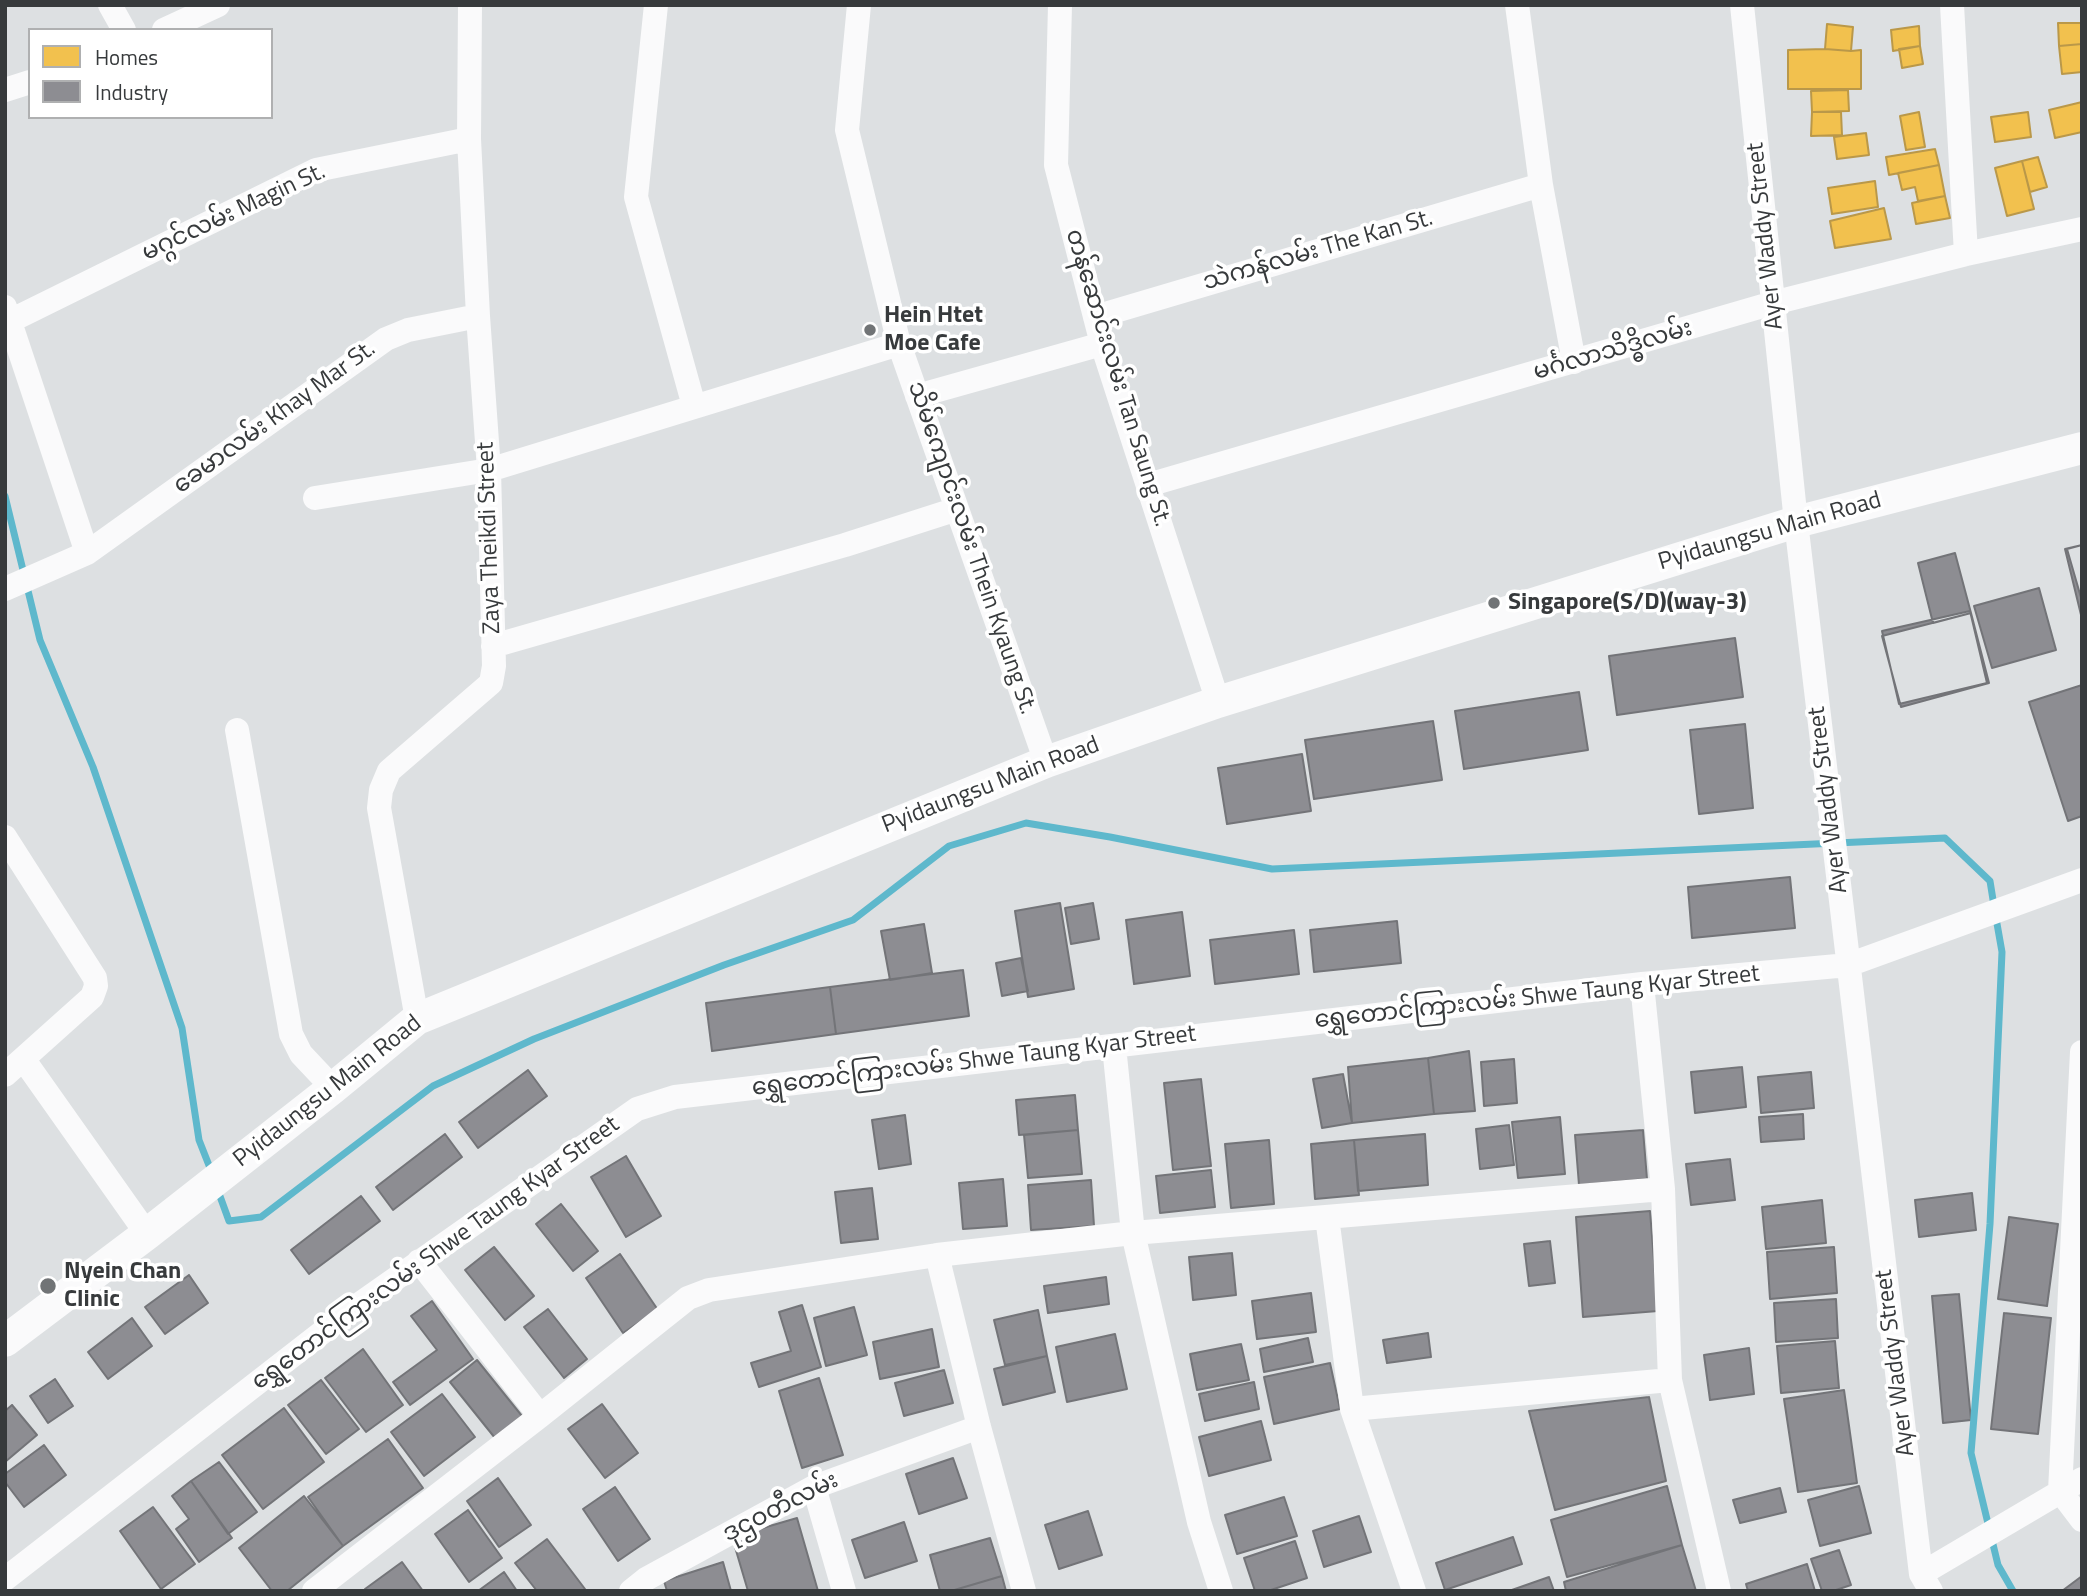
<!DOCTYPE html>
<html>
<head>
<meta charset="utf-8">
<style>
  body { margin:0 }
  #map { position:relative; width:2087px; height:1596px; overflow:hidden; background:#dde0e2; font-family:"Titillium Web",sans-serif }
  canvas { display:block }
  .frame { position:absolute; inset:0; border:7px solid #373a3c; pointer-events:none }
  .legend { position:absolute; left:28px; top:28px; width:245px; height:91px; box-sizing:border-box; background:#fff; border:2px solid #afb0b1; margin:0; padding:9px 12px; list-style:none; font-size:21px; color:#373a3c }
  .legend li { display:flex; align-items:center; gap:14px; height:35px }
  .legend b { width:35px; border:2px solid #afb0b1 }
</style>
</head>
<body>
<div id="map">
<canvas width="2087" height="1596"></canvas>
<div class="frame"></div>
<ul class="legend">
<li><b style="height:19px;background:#f2c14e"></b>Homes</li>
<li><b style="height:19px;background:#8d8d92"></b>Industry</li>
</ul>
</div>
<script>
const g = document.querySelector('canvas').getContext('2d');
g.lineJoin = 'round';
function fill(path, color) { g.fillStyle = color; g.fill(path, 'evenodd'); }
const toPath = rows => new Path2D(rows.map(r => 'M' + r).join(''));
function trace(path, color, width, dash) { g.strokeStyle = color; g.lineWidth = width; g.lineCap = dash ? 'butt' : 'round'; g.setLineDash(dash || []); g.stroke(path); }
function drawText(font, color, halo, rows, align = 'center') {
  g.font = font + ' "Titillium Web","Noto Sans Myanmar",sans-serif'; g.lineWidth = 7; g.setLineDash([]); g.textBaseline = 'middle'; g.strokeStyle = halo; g.fillStyle = color; for (const [text, x, y, turn = 0] of rows) {
    g.save(); g.translate(x, y); g.rotate((+turn || 0) * Math.PI / 180); g.textAlign = isNaN(turn) ? turn : align; if (halo) g.strokeText(text, 0, 0); g.fillText(text, 0, 0); g.restore();
  }
}
const homes = toPath([
  [2058,23,2082,23,2082,44,2059,46,2058,23],
  [1827,24,1853,27,1851,51,1825,49,1827,24],
  [1919,26,1920,46,1893,51,1891,30,1919,26],
  [2082,44,2082,72,2062,74,2059,46,2082,44],
  [1920,46,1923,64,1902,68,1899,49,1920,46],
  [1825,49,1851,51,1861,50,1861,89,1788,89,1788,50,1825,49],
  [1848,90,1849,111,1812,112,1811,91,1848,90],
  [2082,102,2082,132,2055,138,2049,110,2082,102],
  [1812,112,1841,112,1842,135,1811,136,1812,112],
  [1919,112,1925,147,1906,150,1900,116,1919,112],
  [2028,112,2031,137,1995,142,1991,117,2028,112],
  [1866,133,1869,155,1837,159,1834,137,1866,133],
  [1935,149,1939,165,1889,175,1886,157,1935,149],
  [2038,157,2047,187,2030,192,2022,161,2038,157],
  [2022,161,2034,209,2007,216,1995,168,2022,161],
  [1939,165,1945,196,1918,201,1915,187,1902,190,1898,173,1939,165],
  [1875,181,1878,207,1832,214,1828,188,1875,181],
  [1945,196,1950,218,1916,224,1912,203,1945,196],
  [1884,208,1891,239,1835,248,1830,221,1884,208]
]);
fill(homes, '#f2c14e');
trace(homes, '#ba9849', 2);
const industry = toPath([
  [2082,545,2082,601,2067,549,2082,545],
  [2082,545,2082,619,2065,549,2082,545],
  [1955,553,1971,613,1933,623,1918,563,1955,553],
  [2039,588,2056,650,1992,668,1974,606,2039,588],
  [1970,611,1987,683,1899,704,1882,631,1970,611],
  [1971,613,1989,683,1901,707,1882,636,1971,613],
  [1735,638,1743,697,1617,715,1609,656,1735,638],
  [2082,685,2082,816,2068,821,2029,702,2082,685],
  [1579,692,1588,750,1464,769,1455,711,1579,692],
  [1433,721,1442,780,1314,799,1305,740,1433,721],
  [1745,724,1753,808,1699,814,1690,730,1745,724],
  [1302,754,1311,811,1227,824,1218,768,1302,754],
  [1790,877,1795,928,1692,938,1688,887,1790,877],
  [1060,903,1074,989,1028,997,1015,911,1060,903],
  [1093,903,1099,939,1071,944,1065,908,1093,903],
  [1182,912,1190,976,1134,984,1126,920,1182,912],
  [1397,921,1401,963,1314,972,1310,930,1397,921],
  [924,924,932,973,890,980,881,931,924,924],
  [1294,930,1299,974,1215,984,1210,940,1294,930],
  [1021,958,1028,991,1002,996,996,963,1021,958],
  [963,970,969,1016,836,1034,830,987,963,970],
  [830,987,836,1034,712,1051,706,1003,830,987],
  [1469,1051,1475,1111,1434,1114,1428,1058,1469,1051],
  [1428,1058,1434,1114,1352,1123,1348,1067,1428,1058],
  [1514,1059,1517,1103,1484,1106,1481,1062,1514,1059],
  [1742,1067,1746,1107,1695,1113,1691,1072,1742,1067],
  [528,1070,547,1096,478,1148,459,1122,528,1070],
  [1811,1072,1814,1108,1761,1113,1758,1077,1811,1072],
  [1343,1074,1352,1123,1322,1128,1313,1079,1343,1074],
  [1201,1079,1211,1166,1173,1170,1164,1083,1201,1079],
  [1075,1095,1078,1130,1019,1135,1016,1100,1075,1095],
  [1803,1114,1804,1139,1761,1142,1759,1117,1803,1114],
  [905,1115,911,1164,879,1169,872,1120,905,1115],
  [1560,1117,1565,1174,1518,1178,1512,1122,1560,1117],
  [1509,1125,1514,1165,1480,1169,1476,1129,1509,1125],
  [1078,1130,1082,1174,1028,1178,1024,1135,1078,1130],
  [1643,1130,1647,1179,1579,1185,1575,1135,1643,1130],
  [445,1134,462,1157,393,1210,376,1187,445,1134],
  [1425,1134,1428,1185,1358,1191,1354,1140,1425,1134],
  [1269,1140,1274,1204,1231,1208,1225,1144,1269,1140],
  [1354,1140,1359,1195,1315,1199,1311,1144,1354,1140],
  [626,1156,661,1216,626,1237,591,1177,626,1156],
  [1730,1159,1735,1200,1691,1205,1686,1164,1730,1159],
  [1211,1170,1215,1207,1160,1213,1156,1176,1211,1170],
  [1003,1179,1007,1226,963,1229,959,1183,1003,1179],
  [1091,1180,1094,1226,1031,1230,1028,1185,1091,1180],
  [872,1188,878,1239,841,1243,835,1192,872,1188],
  [1972,1193,1976,1230,1919,1237,1915,1200,1972,1193],
  [361,1196,380,1221,309,1274,291,1250,361,1196],
  [1822,1200,1826,1243,1766,1249,1762,1207,1822,1200],
  [561,1204,598,1251,573,1271,536,1224,561,1204],
  [1650,1211,1658,1311,1583,1317,1576,1217,1650,1211],
  [2009,1217,2058,1224,2047,1306,1998,1299,2009,1217],
  [1550,1241,1555,1283,1529,1286,1524,1244,1550,1241],
  [494,1247,534,1296,505,1320,465,1270,494,1247],
  [1834,1247,1837,1293,1770,1299,1767,1252,1834,1247],
  [1232,1253,1236,1295,1193,1300,1189,1257,1232,1253],
  [620,1254,658,1310,623,1333,586,1278,620,1254],
  [189,1275,208,1303,165,1334,145,1307,189,1275],
  [1106,1277,1109,1304,1048,1313,1044,1286,1106,1277],
  [1311,1293,1316,1332,1257,1339,1252,1301,1311,1293],
  [1959,1294,1971,1420,1943,1423,1932,1296,1959,1294],
  [1836,1299,1838,1338,1776,1342,1774,1303,1836,1299],
  [432,1301,473,1359,410,1405,393,1382,437,1350,411,1316,432,1301],
  [802,1305,821,1367,759,1387,751,1363,791,1351,779,1312,802,1305],
  [854,1307,867,1355,826,1366,814,1318,854,1307],
  [548,1309,587,1359,564,1378,524,1327,548,1309],
  [1038,1310,1047,1356,1005,1365,994,1320,1038,1310],
  [2004,1313,2051,1318,2038,1434,1991,1429,2004,1313],
  [132,1318,152,1346,108,1379,88,1352,132,1318],
  [932,1329,939,1367,880,1379,873,1342,932,1329],
  [1428,1333,1431,1357,1387,1363,1383,1340,1428,1333],
  [1115,1334,1127,1389,1067,1402,1056,1347,1115,1334],
  [1308,1338,1313,1362,1264,1372,1260,1349,1308,1338],
  [1835,1341,1839,1388,1781,1393,1777,1346,1835,1341],
  [1241,1344,1249,1380,1197,1390,1190,1354,1241,1344],
  [1749,1348,1754,1394,1710,1400,1704,1355,1749,1348],
  [363,1349,403,1405,366,1432,325,1378,363,1349],
  [1047,1356,1055,1392,1003,1405,994,1369,1047,1356],
  [477,1360,522,1416,495,1438,450,1382,477,1360],
  [1330,1363,1340,1409,1274,1424,1264,1377,1330,1363],
  [944,1370,953,1403,904,1416,895,1383,944,1370],
  [819,1378,843,1455,802,1468,779,1391,819,1378],
  [55,1379,73,1406,48,1423,30,1396,55,1379],
  [321,1380,359,1429,326,1454,288,1405,321,1380],
  [1254,1382,1259,1409,1205,1421,1199,1394,1254,1382],
  [1844,1390,1857,1483,1798,1492,1784,1399,1844,1390],
  [442,1394,475,1437,424,1476,391,1432,442,1394],
  [1649,1397,1666,1481,1555,1510,1529,1411,1649,1397],
  [602,1404,638,1453,605,1478,568,1429,602,1404],
  [12,1405,37,1435,5,1462,5,1411,12,1405],
  [284,1408,324,1462,263,1509,222,1455,284,1408],
  [1261,1421,1271,1460,1209,1476,1199,1437,1261,1421],
  [388,1439,423,1488,343,1546,308,1497,388,1439],
  [44,1445,66,1475,24,1507,5,1482,5,1474,44,1445],
  [953,1458,967,1498,919,1514,906,1474,953,1458],
  [219,1462,257,1512,228,1534,191,1481,219,1462],
  [498,1478,531,1525,499,1547,467,1501,498,1478],
  [191,1481,232,1538,199,1562,176,1529,189,1519,172,1496,191,1481],
  [1667,1486,1682,1545,1567,1577,1551,1520,1667,1486],
  [1859,1486,1871,1533,1820,1546,1808,1500,1859,1486],
  [615,1487,650,1539,618,1561,583,1509,615,1487],
  [1780,1488,1786,1512,1740,1523,1733,1500,1780,1488],
  [304,1496,343,1546,287,1591,272,1591,239,1548,304,1496],
  [1284,1497,1297,1536,1237,1554,1225,1515,1284,1497],
  [153,1507,195,1564,161,1589,120,1531,153,1507],
  [468,1510,502,1558,469,1582,435,1534,468,1510],
  [1088,1511,1102,1555,1059,1569,1045,1525,1088,1511],
  [1359,1516,1371,1552,1324,1567,1313,1531,1359,1516],
  [797,1518,818,1591,748,1591,732,1537,797,1518],
  [904,1522,917,1561,865,1578,852,1540,904,1522],
  [1513,1537,1522,1564,1445,1590,1436,1563,1513,1537],
  [990,1538,1002,1576,951,1591,940,1591,930,1555,990,1538],
  [547,1539,585,1589,583,1591,537,1591,515,1563,547,1539],
  [1295,1541,1307,1578,1268,1591,1255,1591,1244,1558,1295,1541],
  [1682,1545,1696,1591,1566,1591,1564,1582,1682,1545],
  [1839,1550,1851,1585,1833,1591,1822,1591,1811,1559,1839,1550],
  [402,1562,423,1591,366,1591,365,1589,402,1562],
  [723,1562,731,1591,667,1591,664,1581,723,1562],
  [1807,1564,1815,1591,1748,1591,1746,1584,1807,1564],
  [504,1572,517,1591,478,1591,504,1572],
  [1002,1576,1006,1591,951,1591,1002,1576],
  [2082,1576,2082,1591,2062,1591,2082,1576],
  [1549,1577,1554,1591,1509,1591,1549,1577]
]);
fill(industry, '#8d8d92');
trace(industry, '#737478', 2);
trace(toPath([
  [5,496,40,640,93,767,182,1028,199,1140,212,1173],
  [1996,918,2002,952,1990,1224,1971,1453,1998,1565,2013,1591],
  [217,1188,229,1221,261,1217,433,1086,534,1039,724,965,853,920,949,846,1026,823,1110,837,1272,869,1945,838,1990,881,1994,906]
]), '#5eb8cc', 7);
trace(toPath([
  [110,5,124,30],
  [656,5,636,197,694,406],
  [859,5,847,130,899,344,1046,762],
  [1060,5,1056,165,1102,344,1218,702],
  [1517,5,1541,185,1574,362],
  [1742,5,1796,522,1921,1574,1931,1591],
  [1952,5,1966,254],
  [164,30,218,5],
  [5,90,30,82],
  [5,307,87,553],
  [1095,317,1541,185],
  [10,321,316,170,469,139],
  [917,396,1102,344],
  [1148,485,1773,303,1966,254,2082,229],
  [315,498,489,470,899,344],
  [5,589,87,553,386,339,408,330,478,316],
  [493,646,845,545,957,509],
  [237,730,291,1034,301,1054,333,1088],
  [5,837,95,978,96,986,92,997,5,1075],
  [1642,984,1663,1189,1670,1380,1719,1591],
  [417,1019,379,808,381,790,389,771,491,683,494,666,489,470,478,316,469,139,470,5],
  [1114,1046,1133,1233,1199,1522,1221,1591],
  [2082,1052,2060,1491,2082,1520],
  [24,1060,147,1234],
  [1327,1217,1352,1409,1414,1591],
  [937,1255,979,1427,1024,1591],
  [419,1261,540,1416],
  [1352,1409,1670,1380],
  [814,1487,844,1591],
  [1921,1574,2082,1479],
  [5,1579,351,1310,637,1109,675,1097,1642,984,1848,965,2082,880],
  [314,1591,540,1416,688,1298,709,1290,937,1255,1133,1233,1663,1189],
  [631,1591,646,1579,814,1487,979,1427]
]), '#fafafb', 24);
trace(toPath([
  [5,1341,147,1234,333,1088,417,1019,1046,762,1218,702,1796,522,2082,448]
]), '#fafafb', 32);
for (const [x, y, r, color] of [
  [870,330,7,"#717476"],
  [1494,603,7,"#717476"],
  [48,1286,9,"#717476"]
]) { const dot = new Path2D(); dot.arc(x, y, r, 0, 2 * Math.PI); g.fillStyle = color; g.fill(dot); trace(dot, '#fff', 2.5); }
drawText('24px', '#373a3c', '#fff', [
  ["မဂ္ဂင်လမ်း Magin St.",234,213,-25],
  ["Ayer Waddy Street",1766,236,-96],
  ["သဲကန်လမ်း The Kan St.",1318,251,-16],
  ["မင်္ဂလာသိဒ္ဓိလမ်း",1613,351,-16],
  ["တန်ဆောင်းလမ်း Tan Saung St.",1117,378,73],
  ["ခေမာလမ်း Khay Mar St.",275,418,-36],
  ["Pyidaungsu Main Road",1770,532,-16],
  ["Zaya Theikdi Street",490,538,-92],
  ["သိမ်ကျောင်းလမ်း Thein Kyaung St.",971,548,71],
  ["Pyidaungsu Main Road",991,786,-21],
  ["Ayer Waddy Street",1829,800,-97],
  ["ရွှေတောင်ကြားလမ်း Shwe Taung Kyar Street",1537,998,-6],
  ["ရွှေတောင်ကြားလမ်း Shwe Taung Kyar Street",974,1062,-7],
  ["Pyidaungsu Main Road",328,1092,-38],
  ["ရွှေတောင်ကြားလမ်း Shwe Taung Kyar Street",436,1254,-36],
  ["Ayer Waddy Street",1896,1363,-97],
  ["ဒုဌဝတီလမ်း",781,1508,-27]
]);
drawText('bold 24px', '#373a3c', '#fff', [
  ["Hein Htet",884,316],
  ["Moe Cafe",884,344],
  ["Singapore(S/D)(way-3)",1508,603],
  ["Nyein Chan",64,1272],
  ["Clinic",64,1300]
], 'left');
</script>
</body>
</html>
